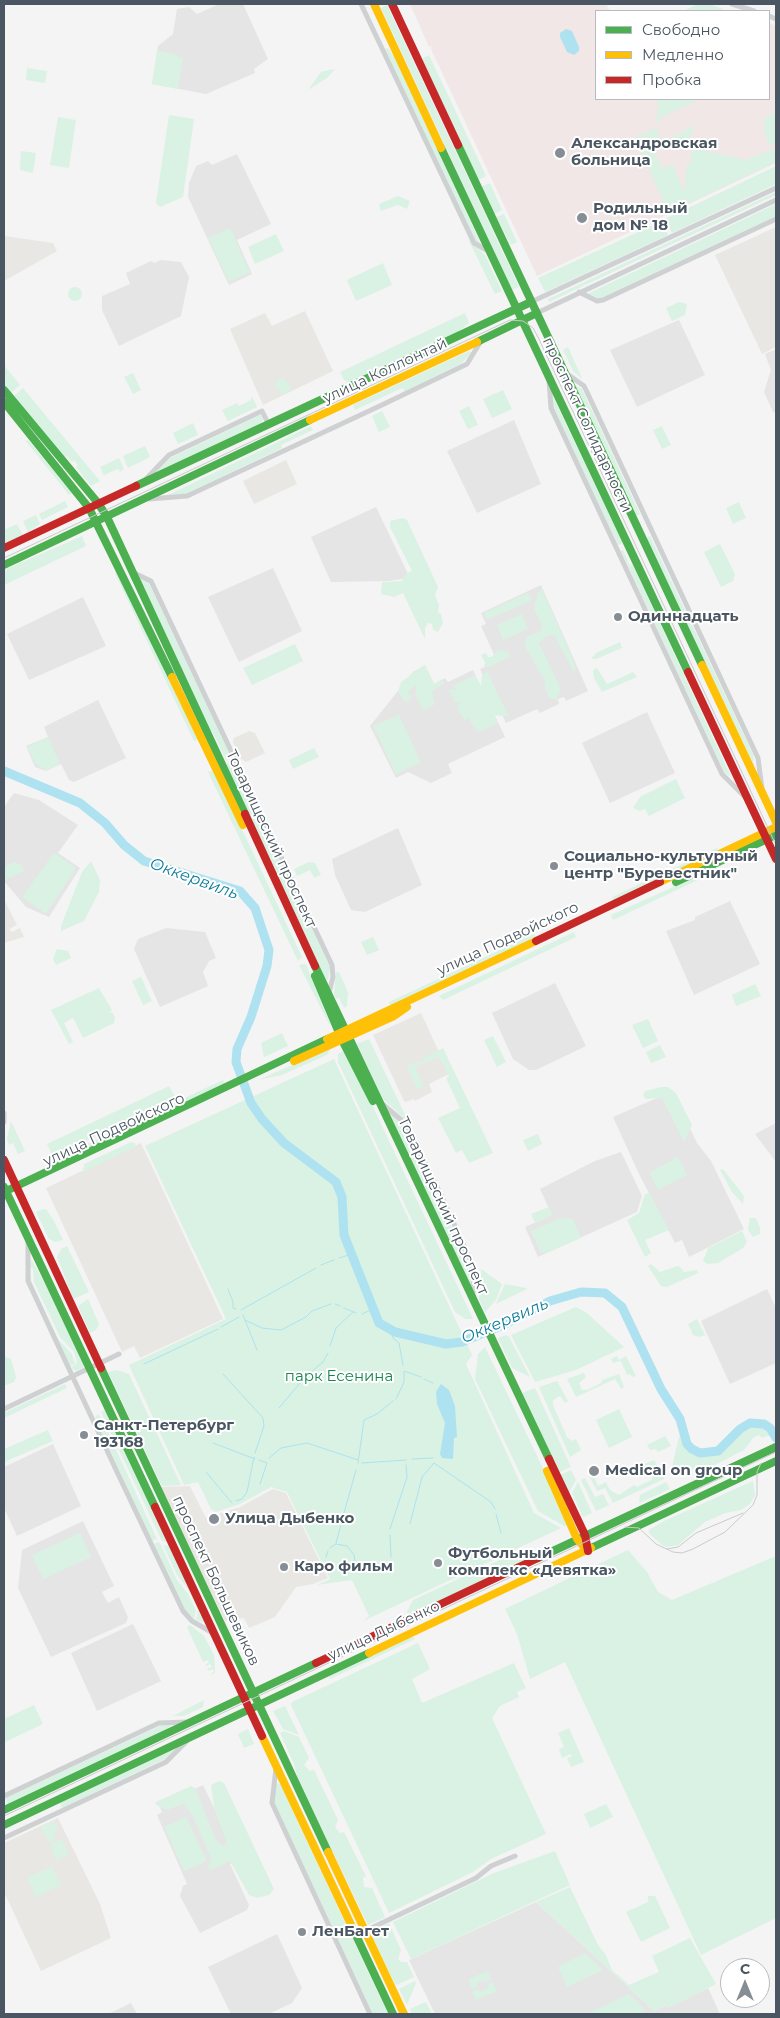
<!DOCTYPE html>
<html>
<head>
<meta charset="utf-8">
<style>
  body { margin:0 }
  #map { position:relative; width:780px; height:2018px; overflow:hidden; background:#f4f4f4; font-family:Montserrat,sans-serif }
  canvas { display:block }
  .frame { position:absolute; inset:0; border:5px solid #4a5661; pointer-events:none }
  .legend { position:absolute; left:595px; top:10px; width:175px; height:90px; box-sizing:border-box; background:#fff; border:1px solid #b7bbc0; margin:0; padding:6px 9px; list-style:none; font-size:15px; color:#4a5661 }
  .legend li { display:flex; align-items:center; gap:10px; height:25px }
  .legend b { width:25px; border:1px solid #b7bbc0 }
  .north { position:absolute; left:720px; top:1958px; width:50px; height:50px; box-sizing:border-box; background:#fff; border:1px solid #b7bbc0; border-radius:50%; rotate:0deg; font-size:14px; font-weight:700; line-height:20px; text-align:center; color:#4a5661 }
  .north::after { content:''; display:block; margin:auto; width:18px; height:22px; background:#868d94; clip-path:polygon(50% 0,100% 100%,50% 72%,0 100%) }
</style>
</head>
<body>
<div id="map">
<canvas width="780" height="2018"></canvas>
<div class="frame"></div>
<ul class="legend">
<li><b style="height:6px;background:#4caf50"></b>Свободно</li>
<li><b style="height:6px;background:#ffc107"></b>Медленно</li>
<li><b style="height:6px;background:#c62828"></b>Пробка</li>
</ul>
<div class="north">С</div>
</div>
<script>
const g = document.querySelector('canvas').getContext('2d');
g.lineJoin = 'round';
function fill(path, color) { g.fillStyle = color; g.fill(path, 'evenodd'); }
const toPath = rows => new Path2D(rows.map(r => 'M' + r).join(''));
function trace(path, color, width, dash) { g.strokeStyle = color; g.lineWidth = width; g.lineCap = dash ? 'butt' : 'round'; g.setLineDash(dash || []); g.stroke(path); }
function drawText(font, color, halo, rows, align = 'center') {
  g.font = font + ' Montserrat,sans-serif'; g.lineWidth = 4; g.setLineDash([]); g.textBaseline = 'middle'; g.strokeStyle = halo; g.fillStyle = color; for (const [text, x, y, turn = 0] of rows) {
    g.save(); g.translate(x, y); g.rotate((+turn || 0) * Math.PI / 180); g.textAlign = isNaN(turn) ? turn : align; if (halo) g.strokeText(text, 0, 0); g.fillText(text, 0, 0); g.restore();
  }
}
fill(toPath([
  [776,227,776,347,762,354,715,255],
  [4,236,53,243,57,251,4,281],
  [305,311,333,371,263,405,230,329,265,313,272,326],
  [286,460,297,484,254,504,243,481],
  [249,731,255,733,265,753,246,762,241,759,233,742,234,738],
  [4,899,17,925,9,929,12,932,20,928,24,937,4,943],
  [421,1013,449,1074,429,1084,432,1092,415,1101,414,1099,406,1102,404,1101,373,1035],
  [141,1143,223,1319,140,1358,134,1346,122,1352,46,1188],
  [190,1486,206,1518,240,1507,273,1489,286,1493,328,1578,313,1584,296,1587,275,1617,249,1628,244,1618,225,1621,160,1487],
  [58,1818,100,1904,111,1938,41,1971,4,1892,4,1843]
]), '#e8e7e3');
fill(toPath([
  [219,4,243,4,268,59,254,69,255,73,206,94,152,84,158,46,173,34,177,9,189,7,197,14],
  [237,154,271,224,237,240,252,274,229,285,188,197,189,183,196,166,208,161,212,165],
  [161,260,181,262,189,277,181,316,119,346,102,310,102,296,130,284,126,273,151,261,154,263],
  [679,320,705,375,637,407,610,350],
  [776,349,776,413,773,412,764,392,771,370,765,354],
  [514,420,541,484,477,513,447,451],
  [376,507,410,578,388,581,331,582,311,537],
  [273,568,302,631,239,662,208,597],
  [541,585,588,691,566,701,564,697,558,699,559,704,540,713,537,709,506,723,480,669,497,661,481,626,486,624,481,613],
  [83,597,106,646,29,680,7,634],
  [425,665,434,684,445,678,448,682,473,670,505,737,448,764,452,773,431,783,408,772,396,778,370,726,413,672],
  [98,700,126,758,74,782,69,780,61,764,46,771,35,767,26,746,48,737,44,727],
  [647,712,675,773,610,803,582,743],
  [14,793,39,800,78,825,58,853,80,868,49,917,26,907,4,881,4,807],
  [398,828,422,885,365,912,351,910,335,875,332,859],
  [730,901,760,964,694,995,666,931,695,920,695,917],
  [166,928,205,932,216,958,209,961,203,972,208,986,160,1007,134,949,138,939],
  [555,983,586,1046,536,1070,529,1070,513,1059,492,1013],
  [666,1094,675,1097,697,1143,711,1161,744,1229,689,1257,682,1240,675,1243,640,1176,613,1117],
  [776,1123,776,1162,755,1134],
  [621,1152,642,1196,637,1212,538,1257,525,1227,552,1215,540,1189,595,1161],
  [767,1289,776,1308,776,1363,730,1384,701,1321],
  [53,1444,81,1506,17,1536,4,1508,4,1467],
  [83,1521,114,1586,102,1592,108,1603,119,1597,128,1617,126,1623,51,1657,18,1588,22,1550],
  [133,1624,161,1681,97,1711,71,1653],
  [203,1785,239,1859,230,1864,249,1905,247,1910,200,1933,180,1896,183,1886,187,1884,157,1815,162,1812,159,1806],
  [536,1902,654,2011,667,2005,668,2008,708,1988,720,2014,435,2014,409,1960],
  [277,1934,302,1988,292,2003,269,2014,231,2014,208,1967],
  [131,2003,137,2014,108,2014]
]), '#e6e5e6');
fill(toPath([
  [410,4,606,4,610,11,596,11,596,99,769,99,769,23,776,26,776,163,537,276,431,49,432,46,429,47]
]), '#f1e7e6');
fill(toPath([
  [698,4,709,4,723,9,722,11,683,11],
  [387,5,519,287,512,290,381,8],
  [388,48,396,59,481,245,474,239,385,49],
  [157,51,174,54,183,59,178,89,152,84],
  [429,55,486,176,478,180,422,59],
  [27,68,47,71,45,83,26,80],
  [335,69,327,78,308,90,321,72],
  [658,99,699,99,662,117,657,124],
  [776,112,776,143,770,146,764,133,764,119],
  [169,115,194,119,183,197,160,207,156,203],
  [58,117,76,120,69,168,50,165],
  [692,126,694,129,691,133,689,142,672,140,673,135,678,135],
  [656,128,660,137,650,142,662,169,673,164,683,190,685,188,687,165,693,161,690,155,695,148,745,160,776,148,776,162,668,213,635,138],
  [21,151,36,153,33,173,20,170],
  [776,166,776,184,672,233,665,219],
  [490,183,502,210,494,214,481,187],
  [776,192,776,195,549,302,548,299],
  [398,196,410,201,407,209,398,205,381,211,379,204],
  [776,204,776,216,599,299,587,294],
  [504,214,517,242,511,245,496,217],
  [662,221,668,235,545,292,538,278],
  [230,228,250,272,229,282,208,238],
  [276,234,284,251,255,264,248,247],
  [468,239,485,255,502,291,495,294],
  [383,263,392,285,356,301,347,280],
  '68 294a7 7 0 1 1 14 0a7 7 0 1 1-14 0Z',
  [679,302,687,304,685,315,672,321,666,308],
  [465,313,469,323,459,331,349,382,344,380,340,372],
  [568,347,582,378,581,378,573,371,563,350],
  [469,351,471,353,462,363,405,391,402,388,355,410,353,405],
  [4,365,20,385,11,393,4,384],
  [133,373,141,390,133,394,124,377],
  [284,378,292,390,282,394,275,386,279,379],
  [574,385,582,389,640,514,635,516],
  [23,388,100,481,91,486,76,467,78,465,74,460,72,462,67,456,65,458,14,396],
  [503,390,512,409,492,418,483,399],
  [552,395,623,543,618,545,553,408],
  [252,396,257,407,228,421,222,410,237,403,239,406,251,400],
  [469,406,478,425,468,429,459,411],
  [382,411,390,427,379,432,372,416],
  [260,415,263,418,261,424,156,472,170,458],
  [193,423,198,435,178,444,173,433],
  [311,426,313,430,281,445,282,448,185,494,168,495],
  [662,426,671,445,662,449,653,430],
  [25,440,29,441,72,493,69,495],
  [145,446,150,457,128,468,123,456],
  [119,458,124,469,120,472,118,469,104,475,105,478,100,467],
  [65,501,68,507,42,520,39,514],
  [739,502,746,518,733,524,726,508],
  [36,515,40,524,28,532,23,521],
  [403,518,407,520,438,587,435,595,439,605,438,612,441,614,443,623,438,632,433,630,432,624,428,623,425,628,425,639,403,593,394,597,381,594,382,582,402,581,407,573,412,571,390,527,390,521],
  [17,524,23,535,4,544,4,530],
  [82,536,86,546,4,585,4,570],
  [650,536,753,754,754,765,646,538],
  [720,544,735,574,733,581,721,587,704,552],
  [623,550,630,566,633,565,731,777,724,772,621,551],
  [118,571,200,739,194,741,115,573],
  [136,576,148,581,232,758,226,760,212,731,208,732],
  [542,589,576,667,574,672,554,635,546,637,539,643,559,685,561,691,556,700,549,698,545,687,545,681,525,647,526,637,541,631,542,625,534,609,538,592],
  [528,593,532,600,489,619,486,618,484,613],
  [522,614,528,629,503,640,497,625],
  [620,642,622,648,596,659,591,659,596,653],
  [295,644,303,661,252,685,243,668],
  [498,650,508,652,510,657,488,667,484,666,485,662,481,655,486,653,488,657,491,657],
  [425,665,434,684,442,680,445,683,432,691,435,704,423,711,415,694,417,684,408,692,412,697,409,702,404,701,398,692,401,682],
  [597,668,607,684,633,672,637,677,602,692,594,678,593,670],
  [487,671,509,717,495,715,498,723,479,732,473,726,468,717,466,721,460,714,458,708,459,702,454,702,449,689,456,690,454,685,475,675,481,686,482,675],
  [399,715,421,762,396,774,373,726],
  [48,737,60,764,47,770,36,765,27,747],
  [314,748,319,757,293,769,289,760],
  [233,761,330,967,328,980,325,979,224,765],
  [214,770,302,957,298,961,208,772],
  [676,779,685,798,649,816,645,809,640,811,633,808,640,797],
  [717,848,718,851,614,902,612,897],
  [54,853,76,868,46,914,22,897],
  [91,861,100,880,99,892,84,921,61,931,61,926,82,872],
  [14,862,21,865,24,871,5,880,4,867],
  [309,862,315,863,321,875,314,878,310,870,297,876,294,869],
  [718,867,719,870,613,920,611,915],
  [574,932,576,937,443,1000,439,996],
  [534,934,536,938,398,1004,390,1005,389,1002],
  [373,937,379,950,367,955,361,942],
  [57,949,68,951,71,958,56,965,53,959],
  [306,964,330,1024,329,1024,299,965],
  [336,972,339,972,348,992,347,1006,344,1008,339,998,336,999,334,994],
  [141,977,152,1001,143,1005,132,981],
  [755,984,761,996,736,1006,732,995],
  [99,988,112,1010,108,1014,112,1012,115,1017,114,1023,83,1038,73,1018,64,1023,73,1042,69,1044,51,1010],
  [648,1019,658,1041,643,1048,632,1025],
  [282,1033,288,1046,264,1057,261,1043],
  [493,1036,506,1062,497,1067,484,1040],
  [369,1039,407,1119,406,1120,382,1098,357,1044],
  [660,1045,666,1057,651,1063,646,1052],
  [331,1048,327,1055,282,1075,258,1080],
  [443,1048,493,1153,469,1163,462,1150,456,1153,438,1118,460,1108,446,1078,449,1076,439,1057,415,1067,424,1086,417,1089,408,1069,409,1064,424,1061,423,1058],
  [343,1051,366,1092,473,1319,465,1319,455,1312,338,1062,338,1054],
  [334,1059,472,1355,466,1364,534,1513,561,1528,363,1621,369,1616,352,1580,317,1585,330,1579,287,1492,271,1487,240,1504,216,1512,211,1509,198,1482,184,1485,129,1365,226,1319,145,1146],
  [223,1080,225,1085,186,1103,183,1101,182,1099],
  [169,1086,175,1097,53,1157,47,1144],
  [661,1087,668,1087,676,1093,692,1125,684,1142,662,1098,646,1099,643,1096,645,1091],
  [178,1101,179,1106,57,1164,53,1160],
  [391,1113,403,1126,471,1267,470,1285,388,1115],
  [11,1121,25,1151,18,1154,13,1143,9,1145,7,1139],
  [538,1134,542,1144,528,1151,523,1140],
  [131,1142,135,1143,136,1147,83,1172,84,1164],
  [678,1157,687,1175,658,1190,649,1173],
  [723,1169,744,1196,743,1204,732,1192,720,1170],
  [649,1193,669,1230,645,1240,651,1253,645,1257,627,1220,639,1213,645,1194],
  [549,1207,552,1215,535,1223,531,1214],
  [43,1209,46,1209,54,1221,63,1240,55,1242,49,1239,36,1212],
  [561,1218,573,1219,581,1238,546,1253,540,1251,531,1231],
  [750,1218,756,1218,760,1228,760,1234,753,1237,748,1230],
  [742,1231,747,1242,743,1248,718,1263,707,1264,703,1261,708,1248],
  [67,1246,89,1292,76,1298,73,1298,57,1257,61,1249],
  [31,1259,53,1298,84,1365,83,1368,76,1371,71,1368,77,1363,74,1352,60,1337,34,1282,33,1269,30,1267],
  [651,1264,660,1272,677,1266,680,1267,684,1272,697,1270,698,1273,667,1287,661,1286,648,1266],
  [481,1269,502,1284,496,1300,485,1312,479,1299],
  [30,1270,32,1283,58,1339,72,1354,75,1364,70,1366,31,1283],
  [505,1284,526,1288,527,1289,496,1304],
  [88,1299,99,1324,96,1330,90,1333,78,1306],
  [576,1307,587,1313,624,1347,576,1370,535,1382,511,1335],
  [697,1319,705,1335,699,1337,693,1335,688,1324],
  [506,1335,509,1337,530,1377,512,1368,498,1338],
  [485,1347,549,1481,550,1489,567,1525,564,1526,538,1511,475,1379,478,1354],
  [4,1356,11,1359,16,1377,14,1382,6,1385,4,1385],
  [617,1356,619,1360,626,1356,636,1376,632,1377,630,1374,627,1375,621,1361,613,1363,611,1359],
  [117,1370,129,1374,181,1485,162,1486,108,1372],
  [584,1373,586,1377,579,1383,582,1390,587,1390,601,1383,602,1380,619,1374,624,1387,621,1389,615,1379,576,1397,567,1379],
  [557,1381,568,1401,565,1403,560,1396,553,1400,553,1405,567,1437,572,1441,576,1439,581,1450,570,1457,539,1387],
  [65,1384,67,1388,4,1418,4,1413],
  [535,1388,571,1467,558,1473,520,1394],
  [619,1409,632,1437,609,1448,596,1420],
  [106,1410,167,1542,162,1541,101,1412],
  [98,1414,102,1419,157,1539,152,1541,95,1418],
  [752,1425,762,1426,770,1435,762,1438,759,1435,754,1437,744,1450,711,1467,696,1465,691,1472,679,1476,671,1471,679,1437,682,1435,689,1449,698,1455,708,1456,720,1452,744,1428],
  [48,1430,53,1441,4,1462,4,1449],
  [665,1436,671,1446,658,1452,656,1449,650,1450,647,1445],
  [654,1460,664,1479,613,1503,605,1488,597,1491,589,1476,593,1474,598,1486,606,1482,610,1490,619,1495,634,1485,637,1487,651,1480,654,1475,651,1469,644,1470,642,1465],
  [571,1470,576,1480,568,1494,558,1476],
  [585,1478,595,1497,603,1494,609,1505,596,1511,581,1480],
  [753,1481,755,1495,750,1504,741,1510,725,1513,705,1522,678,1545,667,1547,662,1545,649,1533,649,1530,664,1521],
  [578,1482,592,1513,583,1517,572,1493],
  [666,1482,670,1489,639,1503,640,1495],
  [80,1533,91,1557,43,1579,32,1555],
  [157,1542,160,1543,177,1580,188,1594,196,1610,194,1619,185,1610,154,1544],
  [163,1545,169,1546,205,1623,196,1620,198,1610,188,1589,177,1575],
  [525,1548,530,1550,533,1556,493,1576,488,1574,485,1567],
  [628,1550,647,1572,658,1592,672,1600,776,1556,776,1918,701,1955,565,1662,530,1679,517,1634,505,1609],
  [482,1568,485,1579,423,1610,408,1614,407,1612,413,1600],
  [190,1625,204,1636,214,1655,215,1673,210,1675,214,1671,213,1669,208,1671,207,1669,212,1667,210,1664,206,1666,205,1665,209,1662,208,1660,203,1662,187,1627],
  [412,1636,415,1639,330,1679,329,1677,340,1669],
  [418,1643,430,1669,412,1679,422,1703,514,1663,526,1688,517,1692,519,1697,500,1706,492,1718,546,1834,491,1859,473,1872,389,1913,291,1705,292,1702],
  [204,1700,203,1707,184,1716,173,1716],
  [34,1705,43,1724,5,1742,4,1719],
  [285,1706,299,1735,283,1729,273,1711],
  [162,1725,172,1725,161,1733,8,1804,5,1798],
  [569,1728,584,1762,571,1767,567,1758,572,1756,571,1754,562,1758,559,1749,564,1747,558,1733],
  [248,1729,254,1744,244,1748,238,1734],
  [284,1731,299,1737,309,1758,304,1765,310,1771,314,1770,338,1820,335,1827,340,1833,344,1832,366,1876,363,1878,364,1887,372,1888,385,1917,368,1925,298,1780,294,1764,280,1733],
  [177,1749,165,1759,62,1808,60,1803,163,1752],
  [219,1781,224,1783,274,1889,269,1895,257,1898,249,1895,230,1861,211,1870,208,1868,211,1858,192,1815,183,1804,167,1810,155,1804,156,1802,191,1786,195,1788,216,1840,223,1846,227,1843,214,1807,211,1785],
  [276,1783,280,1784,388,2014,373,2014,274,1802],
  [606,1804,613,1817,590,1828,584,1814],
  [186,1817,207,1861,184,1871,164,1827],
  [54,1821,58,1830,53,1832,56,1839,49,1843,41,1827],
  [62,1839,69,1854,56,1860,50,1845],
  [555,1851,570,1885,411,1959,393,1922,494,1873],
  [52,1866,61,1885,36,1897,27,1878],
  [570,1887,598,1945,606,1955,612,1970,629,1985,659,1972,652,1956,690,1938,716,1984,668,2008,666,2005,654,2011,536,1902],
  [648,1896,655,1896,670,1928,641,1942,626,1912,648,1902],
  [389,1923,401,1950,398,1959,401,1962,407,1962,414,1977,397,1985,395,1984,370,1932],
  [585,1953,603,1970,567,1987,558,1967],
  [488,1971,491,1980,477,1982,477,1987,471,1989,469,1979],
  [415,1981,416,1983,407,2005,399,1989],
  [493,1982,497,1991,476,2000,472,1992,478,1989,480,1992,489,1988,488,1984],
  [629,1994,646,2010,637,2014,587,2014],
  [426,2002,432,2014,412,2014,410,2009]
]), '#d9f2e3');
fill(toPath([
  [566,29,572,31,579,47,579,51,574,55,567,52,560,37,560,33],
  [441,1384,449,1390,455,1406,457,1437,454,1438,453,1459,442,1458,440,1454,445,1423,437,1404,436,1392]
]), '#aee2f0');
trace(toPath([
  [339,1258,352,1254],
  [321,1265,334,1260],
  [228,1289,233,1302,233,1308,236,1309],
  [335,1304,340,1306],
  [344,1308,356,1313],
  [241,1310,316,1268],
  [362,1314,373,1309],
  [243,1315,257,1350],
  [245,1320,262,1328,281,1330,306,1317,312,1311,331,1304],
  [221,1327,239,1317],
  [390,1329,393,1338,399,1343,403,1365],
  [330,1346,336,1328,353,1312],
  [144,1364,218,1329],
  [223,1374,263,1418,264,1426,255,1453],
  [424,1379,433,1383],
  [396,1399,404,1382,404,1371,421,1377],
  [279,1408,305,1377,323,1362,328,1353],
  [213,1443,255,1459],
  [269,1458,281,1448,307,1443,358,1460],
  [412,1459,433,1458],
  [259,1460,267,1463,260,1484],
  [358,1463,364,1420,377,1414,393,1401],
  [362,1463,406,1460],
  [206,1472,232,1503],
  [236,1501,242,1499,247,1492,254,1457],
  [344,1513,356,1470],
  [496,1514,501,1533],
  [410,1524,422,1477,434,1463,491,1502,495,1509],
  [390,1529,407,1477,406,1465],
  [390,1535,391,1557],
  [336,1543,343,1518],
  [330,1548,336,1544,347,1546,354,1555,356,1568],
  [326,1557,328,1551]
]), '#aee2f0', 1);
trace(toPath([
  [4,771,80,803,105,823,124,845,144,861,240,891,255,908,269,950,267,966,251,1017,237,1049,236,1062,251,1103,262,1119,284,1143,336,1182,342,1197,344,1235,379,1323,395,1332,446,1344,462,1342,505,1324,550,1301,581,1292,605,1293,622,1307,661,1389,680,1419,687,1444,692,1449,700,1453,718,1451,740,1429,750,1423,764,1424,770,1428,776,1438]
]), '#aee2f0', 9);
trace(toPath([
  [361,4,474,243,490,252],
  [732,4,754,11],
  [769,16,776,19],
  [579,292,597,301,603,300,776,219],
  [531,302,776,188],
  [537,313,776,200],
  [566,373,584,386,587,392,758,758,762,789],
  [549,380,551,408,722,774,745,797],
  [144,481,169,455,262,411,269,425],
  [149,499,187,496,384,404,467,364,481,341],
  [132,572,151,581,332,965,333,977,329,993],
  [379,1101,406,1124,442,1197,473,1266,473,1299],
  [4,1113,4,1122],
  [28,1242,28,1281,118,1474,183,1611,192,1621,211,1632],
  [4,1409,119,1354],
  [276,1768,272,1803,370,2014],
  [4,1796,159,1723,187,1722],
  [4,1838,166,1762,187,1741],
  [365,1931,476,1878,491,1866,515,1856]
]), '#ced0d2', 5);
trace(toPath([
  [458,145,702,665],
  [441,148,688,672],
  [477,342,537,313],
  [4,390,98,503,107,517,245,814],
  [4,402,89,508,172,677],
  [136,486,531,302],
  [4,565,310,420],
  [676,882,776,835],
  [315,966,549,1459],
  [315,976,342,1040,373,1101],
  [4,1187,155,1507],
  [4,1192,327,1039],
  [101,1368,328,1852],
  [591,1548,776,1461],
  [538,1558,776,1447],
  [4,1810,316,1663],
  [4,1825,369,1653],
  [354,1931,393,2014]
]), '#4caf50', 8);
trace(toPath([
  [374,4,441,148],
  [310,420,477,342],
  [702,665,776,822],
  [172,677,243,825],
  [660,882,776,827],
  [327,1039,536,941],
  [294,1061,394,1016,407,1007],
  [547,1471,577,1539,586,1549],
  [369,1653,591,1548],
  [262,1736,354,1931],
  [328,1852,404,2014]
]), '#ffc107', 8);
trace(toPath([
  [392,4,458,145],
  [4,548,136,486],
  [688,672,776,859],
  [245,814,315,966],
  [536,941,660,882],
  [4,1160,101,1368],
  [549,1459,585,1535,588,1551],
  [155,1507,262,1736],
  [316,1663,538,1558]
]), '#c62828', 8);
trace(toPath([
  [4,558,510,320,523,321,533,328,538,337,776,845],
  [625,1527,639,1528,656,1544,673,1552,682,1553,693,1549,725,1532,753,1505,757,1495,757,1472,761,1463],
  [667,1549,678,1547,696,1533,743,1513],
  [4,1816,776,1452]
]), '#c9cacc', 1);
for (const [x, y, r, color] of [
  [560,153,6,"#868d94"],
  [582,218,6,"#868d94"],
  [618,617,5,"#868d94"],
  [554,866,5,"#868d94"],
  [84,1435,5,"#868d94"],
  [594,1471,6,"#868d94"],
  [214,1519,6,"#868d94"],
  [438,1563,5,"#868d94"],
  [284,1567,5,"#868d94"],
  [302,1932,5,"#868d94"]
]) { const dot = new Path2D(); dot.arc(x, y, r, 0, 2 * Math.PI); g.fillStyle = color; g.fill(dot); trace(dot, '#fff', 2); }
drawText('bold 15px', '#4a5661', '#fff', [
  ["Александровская",571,144],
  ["больница",571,161],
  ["Родильный",593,209],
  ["дом № 18",593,226],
  ["Одиннадцать",628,617],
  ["Социально-культурный",564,857],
  ["центр \"Буревестник\"",564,874],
  ["Санкт-Петербург",94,1426],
  ["193168",94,1443],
  ["Medical on group",605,1471],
  ["Улица Дыбенко",225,1519],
  ["Футбольный",448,1554],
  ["комплекс «Девятка»",448,1571],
  ["Каро фильм",294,1567],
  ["ЛенБагет",312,1932]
], 'left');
drawText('15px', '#4a5661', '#fff', [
  ["улица Коллонтай",385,371,-25],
  ["проспект Солидарности",587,425,65],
  ["Товарищеский проспект",271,839,65],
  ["улица Подвойского",508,939,-25],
  ["улица Подвойского",114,1130,-25],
  ["Товарищеский проспект",443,1206,65],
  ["проспект Большевиков",216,1581,65],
  ["улица Дыбенко",384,1631,-25]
]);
drawText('15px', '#17864f', '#fff', [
  ["парк Есенина",339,1377]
]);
drawText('italic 16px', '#0c7c9b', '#fff', [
  ["Оккервиль",194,879,20],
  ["Оккервиль",505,1321,-23]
]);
</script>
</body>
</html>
